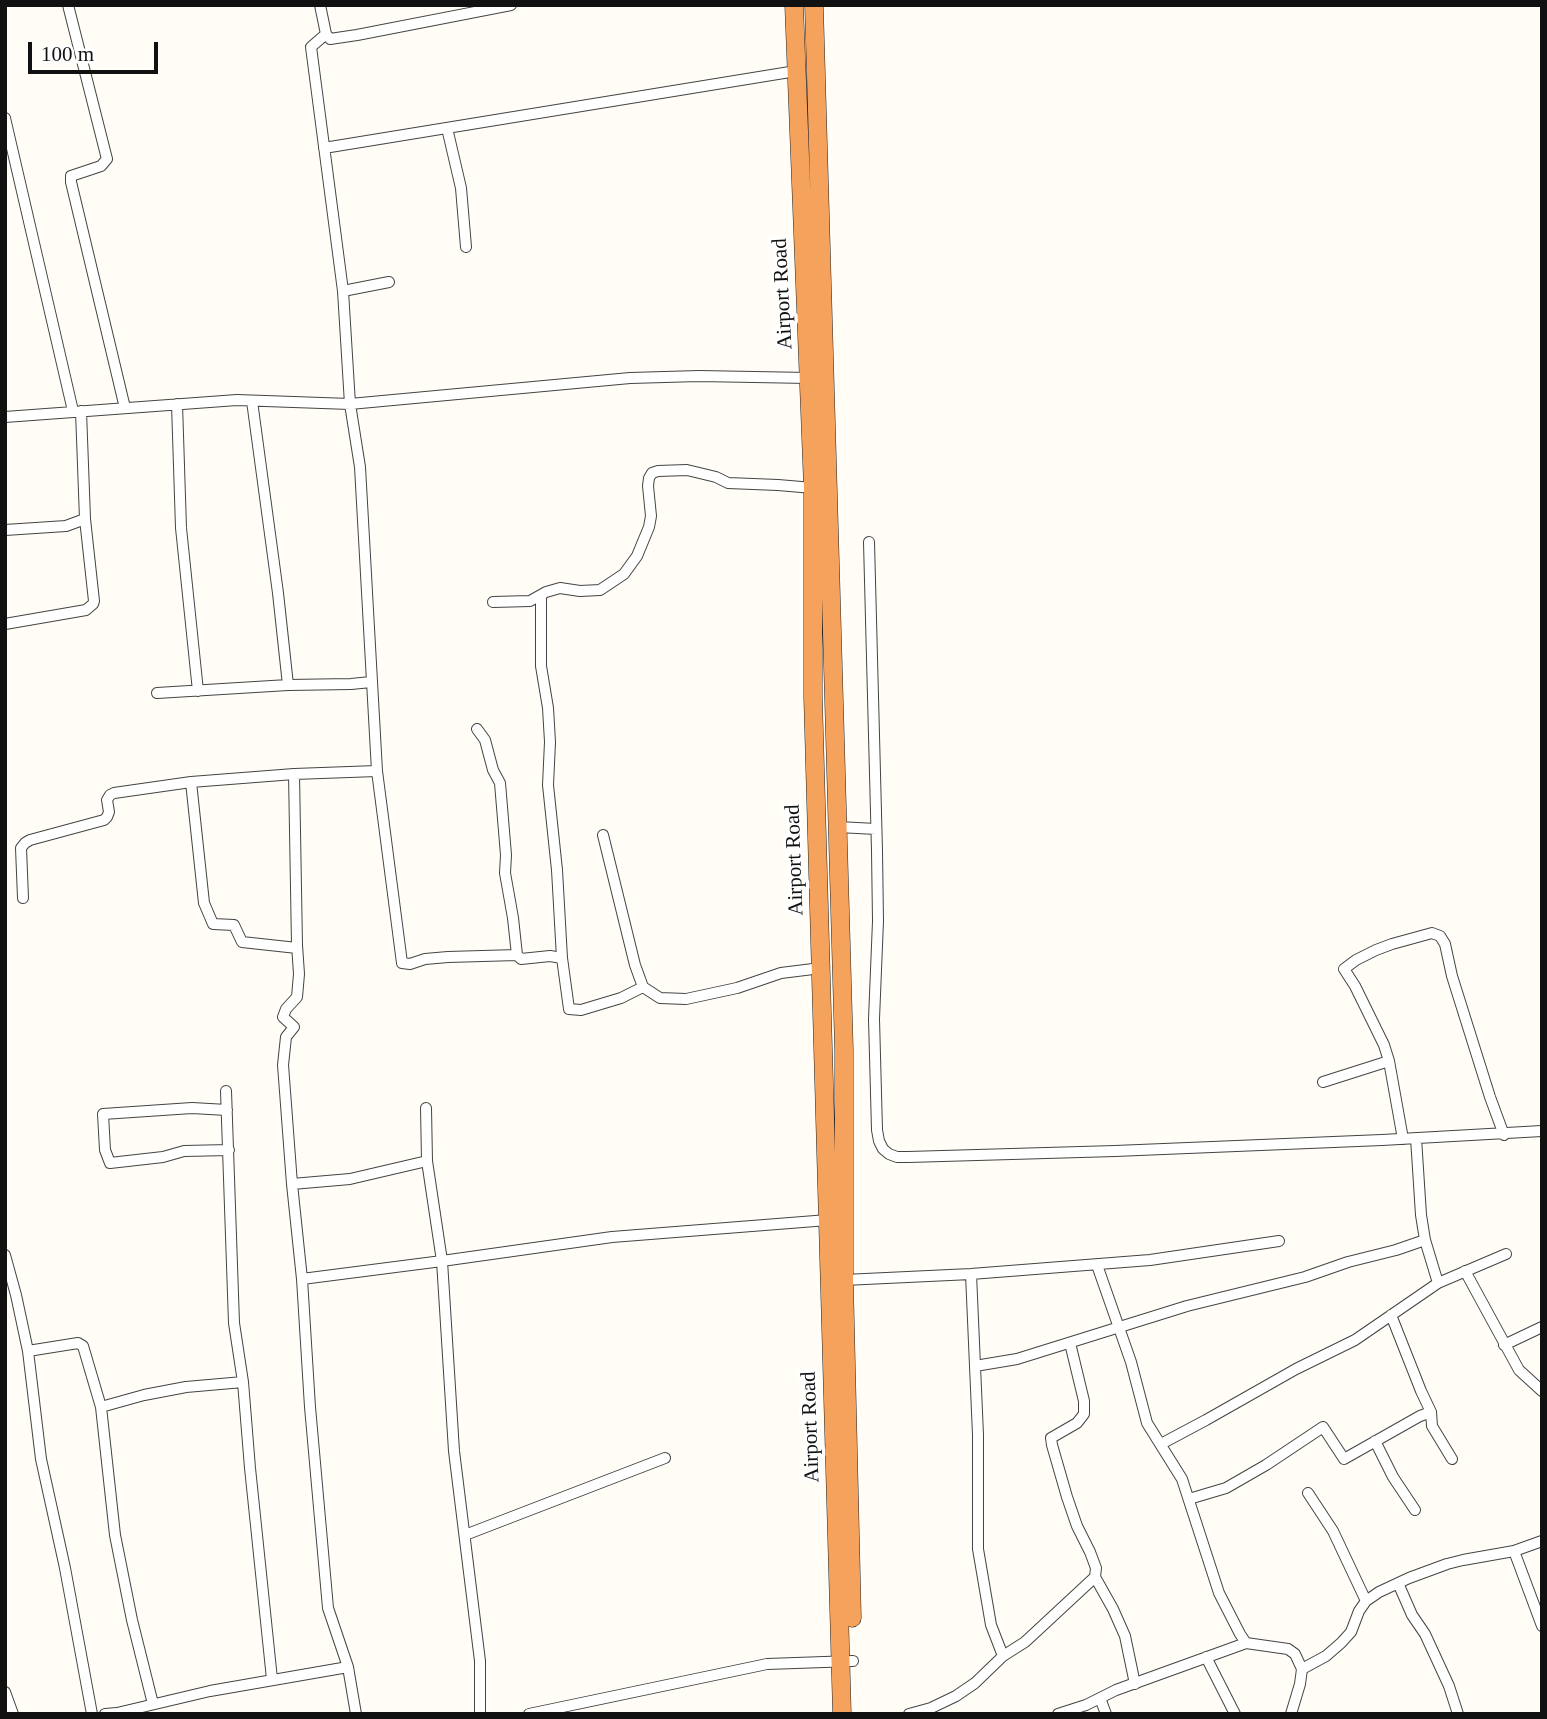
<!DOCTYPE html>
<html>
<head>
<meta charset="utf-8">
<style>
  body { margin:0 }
  #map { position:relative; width:1547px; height:1719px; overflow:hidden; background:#fffdf5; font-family:"Times New Roman",serif }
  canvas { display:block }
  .frame { position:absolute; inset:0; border:7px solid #111; pointer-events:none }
  .scale { position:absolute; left:28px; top:42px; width:130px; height:32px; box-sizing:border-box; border:4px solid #111; border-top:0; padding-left:9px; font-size:21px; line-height:24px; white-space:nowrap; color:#111; -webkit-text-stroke:5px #fff; paint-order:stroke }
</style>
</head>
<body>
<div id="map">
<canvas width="1547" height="1719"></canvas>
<div class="frame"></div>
<div class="scale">100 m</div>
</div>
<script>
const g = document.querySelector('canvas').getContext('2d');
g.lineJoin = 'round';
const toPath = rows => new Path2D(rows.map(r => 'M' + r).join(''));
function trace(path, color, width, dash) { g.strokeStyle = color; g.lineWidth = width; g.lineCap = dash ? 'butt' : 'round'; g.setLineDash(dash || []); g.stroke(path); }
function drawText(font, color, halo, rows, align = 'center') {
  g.font = font + ' "Times New Roman",serif'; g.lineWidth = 7; g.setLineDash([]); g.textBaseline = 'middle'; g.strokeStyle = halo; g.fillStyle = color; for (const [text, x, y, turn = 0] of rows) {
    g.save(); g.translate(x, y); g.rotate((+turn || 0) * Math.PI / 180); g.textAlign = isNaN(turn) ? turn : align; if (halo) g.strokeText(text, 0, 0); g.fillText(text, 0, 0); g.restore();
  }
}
const minor = toPath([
  [68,5,107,159,101,166,71,176,71,182,125,408],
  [320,5,326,34,311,47,343,291,350,404,360,467,377,771,402,963,410,964,425,959,448,957,517,955,521,959,550,956,562,958,569,1009,581,1010,621,998,643,987,660,998,686,999,737,988,781,973,821,968],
  [326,34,330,39,357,35,511,5],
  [5,118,73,411],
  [447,128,461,188,466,247],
  [324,148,796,71],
  [343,291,389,282],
  [252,401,278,593,288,685],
  [177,404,181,528,198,691],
  [5,417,237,400,350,404,630,378,699,376,809,378],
  [5,530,66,526,85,519],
  [869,542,877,851,878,921,874,1019,877,1130,879,1141,883,1149,889,1154,897,1157,908,1157,1115,1151,1382,1140,1542,1131],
  [541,595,541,666,548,708,550,742,548,785,557,870,562,958],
  [493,602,530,601,546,592,560,588,580,591,600,590,624,574,637,556,649,527,651,516,648,486,649,478,652,473,658,471,687,470,716,477,728,483,778,485,813,488],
  [5,624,86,610,93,604,94,601,85,519,81,411],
  [157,693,288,685,351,684,371,682],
  [477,729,485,740,493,770,500,783,506,855,505,873,513,918,517,955],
  [294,774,297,945,299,974,297,997,286,1009,283,1017,294,1027,286,1037,283,1065,292,1184,302,1279,310,1407,328,1608,348,1667,356,1714],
  [191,782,204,903,213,924,234,925,242,942,297,948],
  [838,827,876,829],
  [603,835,635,965,643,987],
  [23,898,21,848,25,843,30,840,104,820,107,817,109,812,107,800,110,795,114,793,191,782,294,774,377,771],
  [1323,1082,1389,1061],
  [226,1091,234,1323,243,1382,250,1468,272,1679],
  [426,1108,427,1161,442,1261,454,1451,480,1661,480,1714],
  [227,1110,192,1108,103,1114,105,1150,110,1163,163,1157,184,1151,229,1150],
  [1416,1138,1421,1215,1425,1240,1438,1283],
  [1403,1139,1389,1061,1384,1045,1355,986,1344,969,1356,960,1376,950,1392,944,1432,933,1440,936,1445,944,1452,976,1490,1097,1504,1135],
  [292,1184,350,1179,427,1161],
  [5,1255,16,1295,28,1351,41,1459,65,1568,92,1714],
  [1097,1265,1131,1362,1147,1423,1182,1479,1219,1593,1240,1634,1246,1643],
  [1465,1271,1519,1370,1542,1391],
  [971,1274,978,1435,978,1549,991,1625,1003,1656],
  [302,1279,442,1261,612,1237,828,1220],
  [844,1280,971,1274,1150,1260,1279,1241],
  [1391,1315,1421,1391,1431,1412,1432,1426,1452,1459],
  [1070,1343,1084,1401,1084,1414,1077,1423,1051,1438,1052,1445,1067,1497,1077,1526,1090,1552,1096,1568,1095,1577,1113,1609,1125,1636,1135,1684],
  [1504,1345,1542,1327],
  [28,1351,78,1343,83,1346,101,1407,115,1535,132,1620,153,1704],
  [975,1366,1017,1359,1187,1306,1305,1277,1348,1262,1396,1250,1425,1240],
  [101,1407,144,1395,186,1387,243,1382],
  [1375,1441,1393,1477,1415,1510],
  [1161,1444,1206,1420,1296,1369,1355,1340,1438,1283,1506,1254],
  [1308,1493,1333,1531,1366,1601],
  [1189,1499,1226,1488,1266,1465,1323,1427,1344,1459,1420,1416,1431,1412],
  [465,1535,665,1458],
  [1514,1551,1542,1626],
  [1398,1583,1412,1615,1425,1634,1449,1686,1458,1714],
  [1206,1657,1235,1714],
  [1302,1669,1326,1656,1341,1643,1351,1632,1359,1611,1366,1601,1379,1592,1409,1578,1447,1564,1463,1560,1514,1551,1542,1541],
  [5,1692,13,1714],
  [1100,1698,1106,1714],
  [105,1714,117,1713,210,1691,348,1667],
  [529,1714,767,1664,853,1661],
  [909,1714,931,1708,956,1696,975,1683,1003,1656,1025,1642,1095,1577],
  [1058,1714,1086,1705,1116,1690,1246,1643,1288,1649,1295,1654,1302,1669,1300,1684,1291,1714]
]);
const highway = toPath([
  [794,5,813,488,813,697,842,1714],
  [814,5,844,1050,844,1280,852,1618]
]);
trace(minor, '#444', 12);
trace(highway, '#222', 19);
trace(minor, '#fff', 10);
trace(highway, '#f5a25d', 18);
drawText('21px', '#111', '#fff', [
  ["Airport Road",783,294,-93],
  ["Airport Road",795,860,-92],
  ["Airport Road",811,1427,-92]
]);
</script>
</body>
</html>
